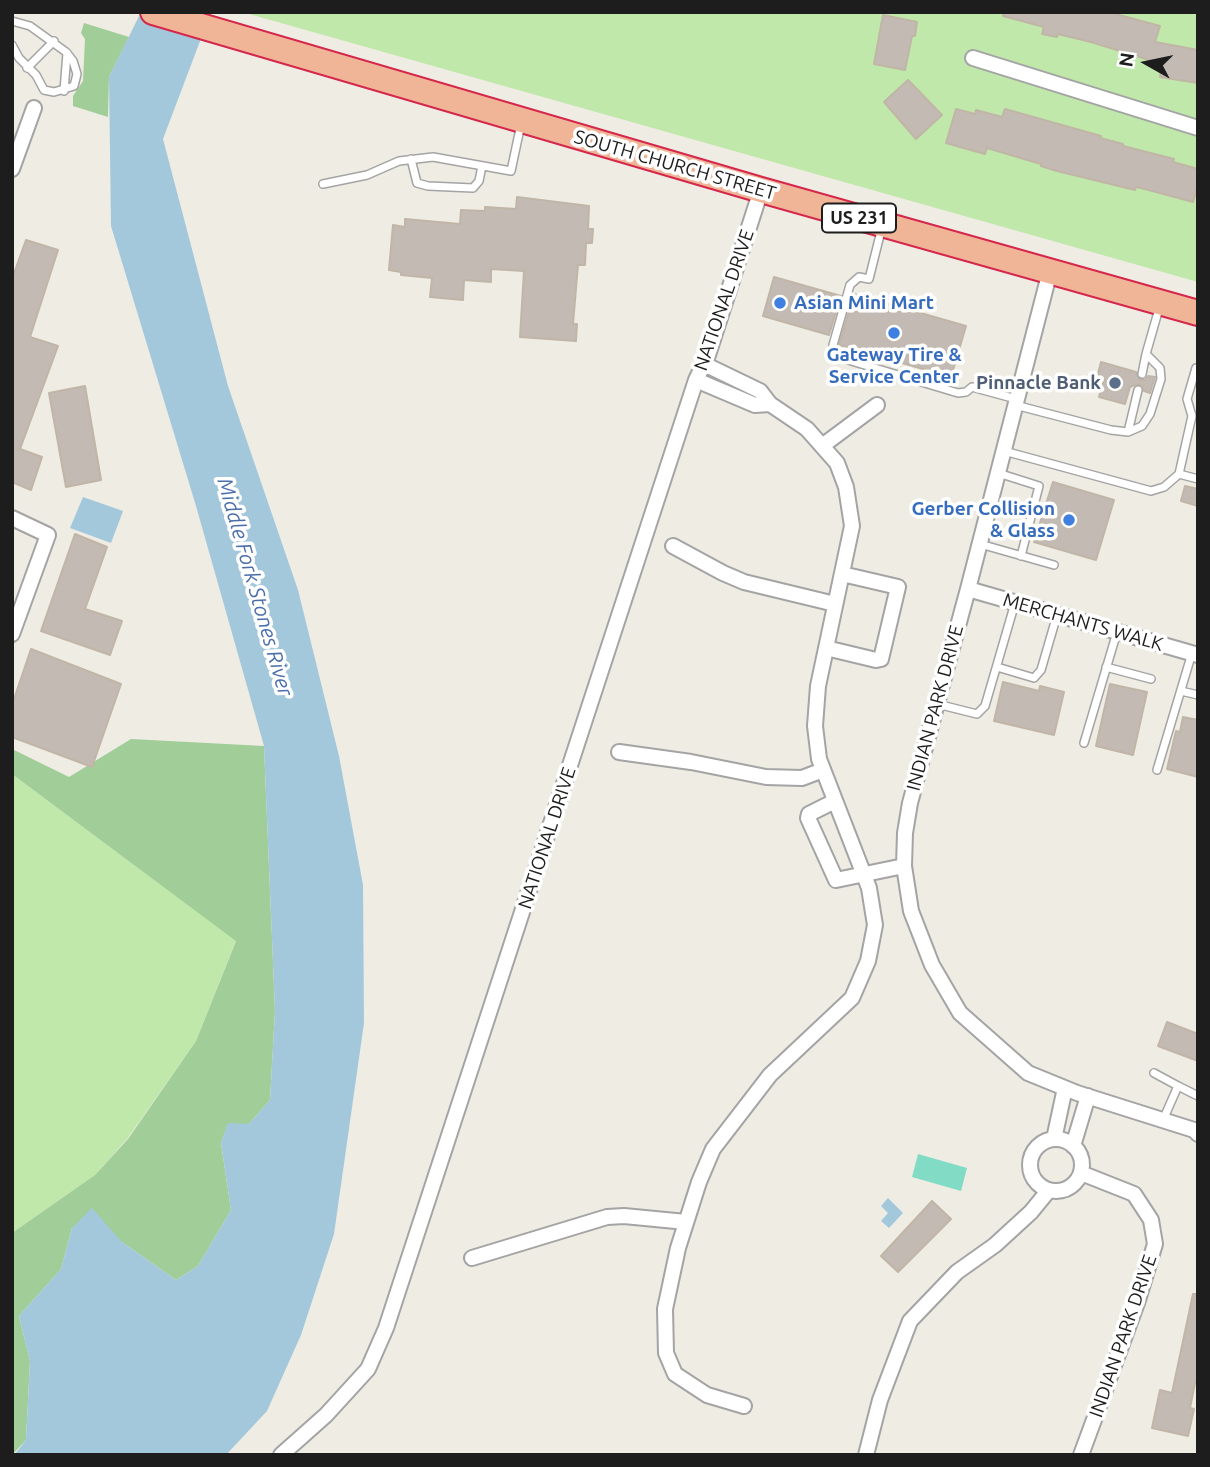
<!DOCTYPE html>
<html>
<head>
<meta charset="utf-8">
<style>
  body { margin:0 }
  #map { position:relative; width:1210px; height:1467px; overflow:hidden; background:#eeece3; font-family:Ubuntu,sans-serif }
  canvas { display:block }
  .frame { position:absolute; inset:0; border:14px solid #1d1d1d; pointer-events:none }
  .north { position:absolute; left:1112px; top:28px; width:70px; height:70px; -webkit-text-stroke:5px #fff; paint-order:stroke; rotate:279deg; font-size:19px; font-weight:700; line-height:28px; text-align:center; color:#1d1d1d }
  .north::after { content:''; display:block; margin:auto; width:24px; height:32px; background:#1d1d1d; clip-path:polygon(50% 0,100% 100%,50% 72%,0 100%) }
</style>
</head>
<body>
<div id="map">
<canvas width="1210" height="1467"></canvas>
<div class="frame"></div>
<div class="north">N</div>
</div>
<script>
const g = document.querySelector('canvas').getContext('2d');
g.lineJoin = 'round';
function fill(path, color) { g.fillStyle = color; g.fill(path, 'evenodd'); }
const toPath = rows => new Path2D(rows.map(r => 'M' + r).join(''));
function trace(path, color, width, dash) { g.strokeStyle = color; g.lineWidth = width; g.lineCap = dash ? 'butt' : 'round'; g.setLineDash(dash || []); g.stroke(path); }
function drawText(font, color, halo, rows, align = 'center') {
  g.font = font + ' Ubuntu,sans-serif'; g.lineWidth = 7; g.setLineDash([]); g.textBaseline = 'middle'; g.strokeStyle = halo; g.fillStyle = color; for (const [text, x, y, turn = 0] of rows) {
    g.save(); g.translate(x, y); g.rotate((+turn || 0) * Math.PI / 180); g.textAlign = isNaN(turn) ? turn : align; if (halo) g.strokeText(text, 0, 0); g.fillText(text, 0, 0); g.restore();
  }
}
fill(toPath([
  [242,12,1198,12,1198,282],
  [12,774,236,940,196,1041,127,1139,95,1175,12,1233]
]), '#c0e8aa');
fill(toPath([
  [84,23,129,37,109,77,108,117,73,106,73,96,83,81,85,39,81,33],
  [131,739,264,746,275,1011,270,1100,249,1124,228,1124,221,1143,231,1210,198,1266,176,1280,122,1242,72,1228,61,1269,19,1316,30,1361,26,1440,12,1455,12,1233,95,1175,128,1139,196,1041,236,941,12,774,12,749,69,777]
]), '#a1cd99');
fill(toPath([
  [918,1154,967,1168,961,1191,912,1177]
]), '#82dcc5');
fill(toPath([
  [141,12,211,12,163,139,228,386,298,590,339,756,363,885,364,1023,334,1234,301,1335,267,1411,226,1455,14,1455,26,1440,30,1361,19,1316,61,1269,72,1228,92,1208,122,1242,176,1280,198,1266,231,1210,221,1143,228,1123,249,1124,270,1100,275,1011,264,746,196,506,111,226,109,77],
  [83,497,123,511,111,543,70,528],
  [888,1198,903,1213,889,1228,881,1221,888,1213,881,1206]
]), '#a4c8db');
const building = toPath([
  [1003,12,1108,12,1160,26,1155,42,1198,50,1198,83,1160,77,1162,64,1091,42,1058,34,1057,37,1042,34,1044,27,1003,16,1003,12],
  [883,15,917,22,915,36,912,36,905,70,874,64,883,15],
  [908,80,942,115,916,139,884,102,908,80],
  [956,109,975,114,976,110,1002,117,1005,109,1101,136,1100,138,1123,144,1123,146,1174,159,1173,162,1198,169,1198,184,1193,202,1145,189,1136,187,1135,190,1057,171,1041,166,1041,164,987,148,985,154,946,143,956,109],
  [517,197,589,206,588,229,593,229,592,243,586,243,585,265,578,265,573,324,577,324,576,341,520,337,524,271,491,269,491,282,464,280,463,300,430,297,432,278,401,275,401,272,389,270,393,225,405,227,405,219,460,224,461,210,485,211,485,207,516,209,517,197],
  [26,240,58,250,30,337,58,346,20,449,42,457,31,490,12,482,12,279,26,240],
  [774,277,841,296,829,335,763,316,774,277],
  [854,294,966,326,951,377,839,345,854,294],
  [1101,362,1136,372,1140,380,1145,380,1148,376,1155,377,1150,393,1144,391,1143,386,1137,384,1130,387,1125,404,1099,397,1104,380,1097,378,1101,362],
  [85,386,101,480,66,487,49,393,85,386],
  [1053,482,1114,500,1096,560,1034,542,1053,482],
  [1185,486,1198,489,1198,506,1181,501,1185,486],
  [75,534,107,547,85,609,122,621,110,655,41,631,75,534],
  [31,649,121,684,92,767,12,737,12,705,31,649],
  [1003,682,1039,691,1040,686,1064,692,1054,735,994,721,1003,682],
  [1110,684,1147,692,1133,755,1096,746,1110,684],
  [1183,717,1198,720,1198,777,1167,769,1176,731,1180,732,1183,717],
  [1167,1022,1198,1034,1198,1061,1158,1046,1167,1022],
  [932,1201,951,1219,898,1272,881,1256,932,1201],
  [1193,1294,1198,1294,1198,1383,1195,1383,1190,1408,1194,1409,1188,1436,1152,1428,1160,1390,1172,1393,1193,1294]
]);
fill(building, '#c3bbb3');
trace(building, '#c0b5a6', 2);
const service = toPath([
  [12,21,30,26,66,52,73,61,77,74,74,86,54,92,44,90,36,75,19,58,12,45],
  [27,68,54,41],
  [64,91,67,53],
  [411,159,417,183,428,186,473,188,479,181,482,166],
  [323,184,367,175,399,161,433,157,511,171,521,124],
  [882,227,869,279,859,277,850,285,833,345,834,352,838,357,958,393,966,392,972,387,1016,399],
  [1142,374,1146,354],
  [1015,405,1111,430,1128,432,1142,426,1150,414,1161,379,1160,368,1146,354,1160,305],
  [1128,432,1138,390],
  [1004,451,1151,491,1164,487,1179,474,1198,479],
  [998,473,1039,486,1021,556],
  [1179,474,1192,416,1187,399,1196,368,1198,368],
  [980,544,1054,565],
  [997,667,1034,678,1041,670,1057,615],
  [1106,667,1151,679],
  [1181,691,1198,695],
  [937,704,977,714,985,706,1015,603],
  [1084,743,1117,632],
  [1157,770,1192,653],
  [1154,1073,1178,1086,1163,1120],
  [1178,1086,1198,1096]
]);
const minor = toPath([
  [973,58,1198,128],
  [12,169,34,108],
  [1050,271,968,589,910,803,905,833,904,866,911,911,932,965,960,1013,1028,1073,1077,1093,1194,1130,1198,1134],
  [704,364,760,391,770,404,807,429,837,463,846,487,852,526,818,686,815,726,819,759,869,888,875,925,868,961,852,998,770,1075,713,1149,699,1182,678,1248,665,1309,666,1353,675,1374,707,1395,744,1406],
  [696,380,755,405,770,404],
  [822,446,877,405],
  [12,518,48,535,12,634],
  [673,546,723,573,744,582,835,604],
  [968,589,1198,655],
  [826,648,876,660,881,659,898,587,842,574],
  [619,752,691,762,766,777,802,778,823,770],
  [835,801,809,814,808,818,836,880,904,866],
  [1054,1139,1065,1088],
  '1030 1165a26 26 0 1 1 52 0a26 26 0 1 1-52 0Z',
  [1073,1146,1088,1096],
  [1081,1173,1134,1194,1151,1220,1155,1244,1137,1303,1081,1455],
  [472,1258,607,1217,624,1216,686,1222],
  [281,1455,326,1415,368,1369,386,1328,696,380,708,355,761,190],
  [866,1455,880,1400,910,1321,957,1272,995,1245,1031,1212,1049,1190]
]);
const trunk = toPath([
  [153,12,761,190,1198,313]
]);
trace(service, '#a4a4a4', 10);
trace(minor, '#a4a4a4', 18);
trace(trunk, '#d5274c', 28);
trace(service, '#fff', 7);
trace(minor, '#fff', 14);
trace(trunk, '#f0b597', 24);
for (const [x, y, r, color] of [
  [780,303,7,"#3f7fe0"],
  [894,333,7,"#3f7fe0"],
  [1115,383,7,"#5c6f8a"],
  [1069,520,7,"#3f7fe0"]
]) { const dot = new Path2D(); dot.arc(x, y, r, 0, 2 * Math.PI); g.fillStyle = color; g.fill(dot); trace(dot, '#fff', 2.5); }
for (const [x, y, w] of [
  [859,218,74]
]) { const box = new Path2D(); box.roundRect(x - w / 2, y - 14.5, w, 29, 5); g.fillStyle = '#fff'; g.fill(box); trace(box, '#1d1d1d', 2); }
drawText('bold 18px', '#1d1d1d', null, [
  ["US 231",859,218]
]);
drawText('19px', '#1d1d1d', '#fff', [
  ["SOUTH CHURCH STREET",675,165,16],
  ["NATIONAL DRIVE",724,300,-71],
  ["MERCHANTS WALK",1083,622,16],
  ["INDIAN PARK DRIVE",935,708,-75],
  ["NATIONAL DRIVE",547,838,-72],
  ["INDIAN PARK DRIVE",1123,1336,-71]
]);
drawText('bold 19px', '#366cbe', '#fff', [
  ["Asian Mini Mart",794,303],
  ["Gateway Tire &",894,355,"center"],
  ["Service Center",894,377,"center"],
  ["Gerber Collision",1055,509,"right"],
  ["& Glass",1055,531,"right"]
], 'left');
drawText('bold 19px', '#4e5e75', '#fff', [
  ["Pinnacle Bank",1101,383]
], 'right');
drawText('italic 21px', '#4c6fab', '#fff', [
  ["Middle Fork Stones River",255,587,74]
]);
</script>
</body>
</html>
